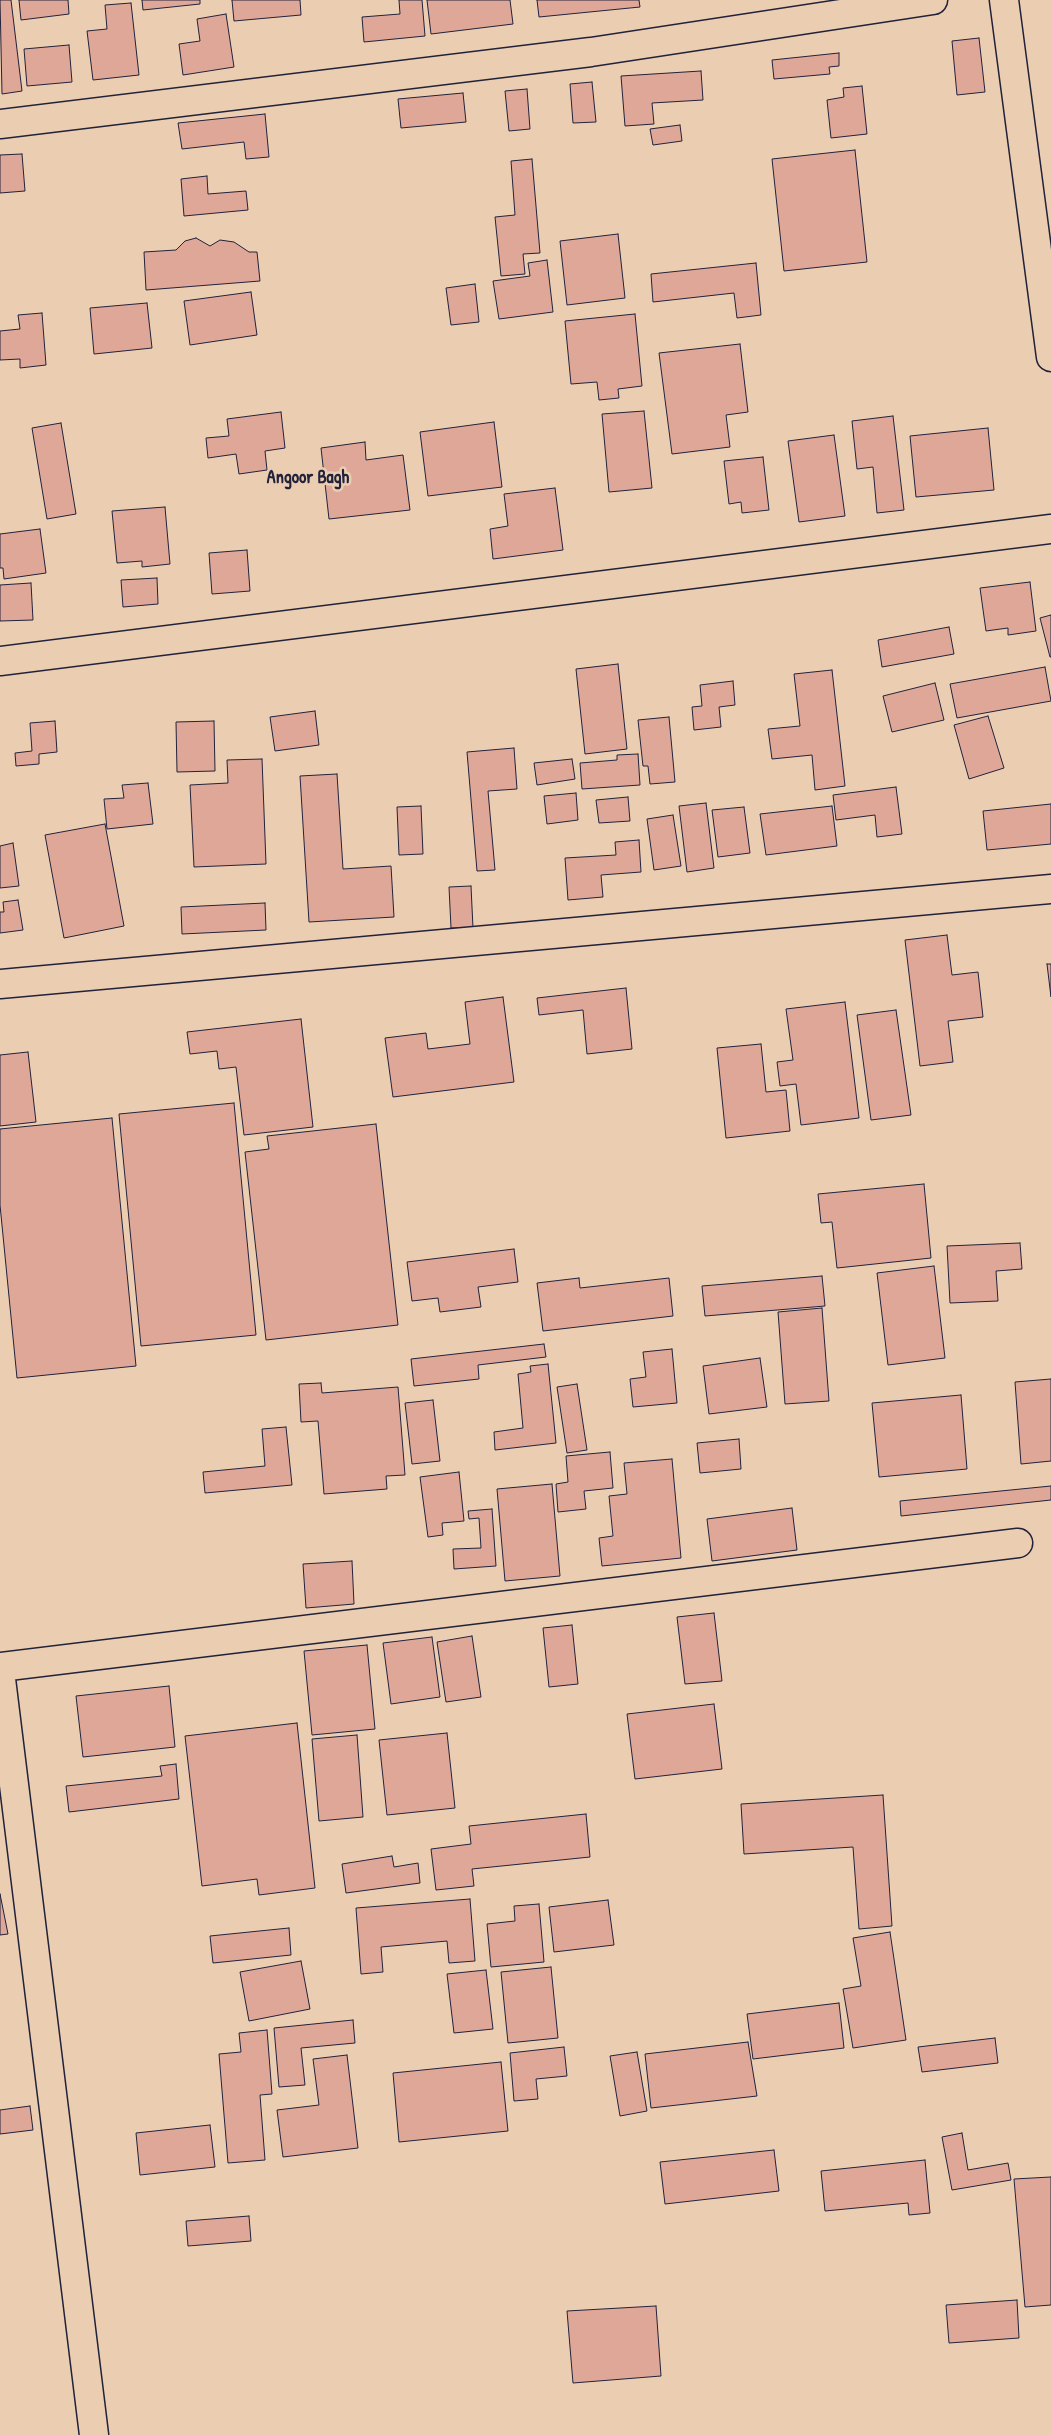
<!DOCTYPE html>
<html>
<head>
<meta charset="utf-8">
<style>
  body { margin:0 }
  canvas { display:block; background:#ebcdb2 }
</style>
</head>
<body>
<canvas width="1051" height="2435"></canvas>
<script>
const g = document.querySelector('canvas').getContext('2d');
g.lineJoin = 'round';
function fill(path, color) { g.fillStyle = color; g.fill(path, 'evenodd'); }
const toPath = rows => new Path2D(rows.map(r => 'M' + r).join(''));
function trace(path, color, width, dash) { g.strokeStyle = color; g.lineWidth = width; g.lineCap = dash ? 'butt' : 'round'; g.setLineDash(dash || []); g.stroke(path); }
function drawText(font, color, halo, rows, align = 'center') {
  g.font = font + ' "Patrick Hand",sans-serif'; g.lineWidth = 5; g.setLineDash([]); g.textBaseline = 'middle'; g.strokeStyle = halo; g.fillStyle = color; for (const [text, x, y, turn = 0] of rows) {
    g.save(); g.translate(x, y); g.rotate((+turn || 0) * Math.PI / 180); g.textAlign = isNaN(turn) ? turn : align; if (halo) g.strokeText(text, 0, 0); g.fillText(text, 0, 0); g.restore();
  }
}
const building = toPath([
  [0,0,11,0,22,91,2,94,0,0],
  [19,0,68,0,69,14,21,20,19,0],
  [142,0,200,0,200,4,143,10,142,0],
  [232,0,300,0,301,15,234,21,232,0],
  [399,0,422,0,425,36,364,42,362,17,400,14,399,0],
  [427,0,510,0,513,24,431,34,427,0],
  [537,0,639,0,640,7,539,17,537,0],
  [131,3,139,75,93,80,87,31,107,29,105,5,131,3],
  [226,14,234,67,183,75,179,44,200,41,197,19,226,14],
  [979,38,985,92,957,95,952,41,979,38],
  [69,45,72,82,27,86,24,49,69,45],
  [839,53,839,66,829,67,830,74,774,79,772,60,839,53],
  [701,71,703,100,652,103,654,124,625,126,621,76,701,71],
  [592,82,596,122,573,123,570,84,592,82],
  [862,86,867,134,831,138,827,100,844,97,843,88,862,86],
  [527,89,530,129,509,131,505,91,527,89],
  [463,93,466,122,401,128,398,99,463,93],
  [265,114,269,157,246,159,244,142,182,149,178,123,265,114],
  [680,125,682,141,653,145,650,129,680,125],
  [855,150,867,262,784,271,772,159,855,150],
  [22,154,25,191,0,193,0,155,22,154],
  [532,159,540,253,523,254,525,274,501,276,495,217,515,215,511,161,532,159],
  [207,176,208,194,246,191,248,210,184,216,181,179,207,176],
  [618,234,625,298,567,305,560,241,618,234],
  [196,238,210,246,220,240,234,242,249,252,257,252,260,281,146,290,144,252,176,250,185,241,196,238],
  [547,260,553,312,499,319,493,281,530,276,528,263,547,260],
  [756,263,761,315,737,318,734,293,653,302,651,274,756,263],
  [475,284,479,322,451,325,446,288,475,284],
  [251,292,257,335,190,345,184,301,251,292],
  [147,303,152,348,94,354,90,308,147,303],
  [42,313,46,365,20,368,20,359,0,360,0,331,20,329,18,315,42,313],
  [635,314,642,386,618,389,619,398,599,400,597,382,571,384,565,321,635,314],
  [740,344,748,412,726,415,730,447,672,454,659,353,740,344],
  [644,411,652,488,609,492,602,414,644,411],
  [281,412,285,448,265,451,267,470,239,474,236,454,208,458,206,438,229,436,227,419,281,412],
  [893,416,904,510,877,513,873,467,857,469,852,421,893,416],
  [494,422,502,487,428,496,420,432,494,422],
  [61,423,76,514,47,519,32,428,61,423],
  [988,428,994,490,916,497,910,436,988,428],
  [834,435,845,516,799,522,788,441,834,435],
  [365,442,366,460,403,455,410,510,329,519,321,448,365,442],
  [763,457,769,510,742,513,741,502,729,504,724,461,763,457],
  [555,488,563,550,493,559,490,529,508,526,504,494,555,488],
  [165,507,170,564,142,567,142,561,117,563,112,511,165,507],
  [40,529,46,573,4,579,3,568,0,568,0,534,40,529],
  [247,550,250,591,212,594,209,553,247,550],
  [157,578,158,604,123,607,121,580,157,578],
  [1030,582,1036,631,1008,635,1008,628,986,631,980,588,1030,582],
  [31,583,33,620,0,621,0,585,31,583],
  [1051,615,1051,657,1050,657,1040,618,1051,615],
  [949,627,954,654,882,667,878,640,949,627],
  [618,664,627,749,585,754,576,669,618,664],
  [1045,667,1051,701,957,718,950,684,1045,667],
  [832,670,845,786,815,790,812,755,772,759,768,729,800,726,794,674,832,670],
  [733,681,735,705,719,707,721,727,694,730,692,707,702,706,700,685,733,681],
  [935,683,944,720,892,732,883,696,935,683],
  [315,711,319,745,275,751,270,717,315,711],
  [988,716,1004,768,969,779,954,725,988,716],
  [669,717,675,782,650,784,648,766,643,766,638,720,669,717],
  [55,721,57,752,39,754,39,764,16,766,15,753,32,751,30,723,55,721],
  [214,721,215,771,177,772,176,722,214,721],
  [514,748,517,789,488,791,495,870,477,871,467,752,514,748],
  [638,754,640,785,582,789,580,763,617,760,617,755,638,754],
  [262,759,266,864,194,867,190,785,228,783,227,760,262,759],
  [572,759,575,779,537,785,534,763,572,759],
  [337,774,343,869,391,866,394,917,309,922,300,776,337,774],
  [148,783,153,824,107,829,104,799,124,798,122,785,148,783],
  [896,787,902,834,877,837,875,815,836,820,833,795,896,787],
  [576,793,578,820,547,824,544,796,576,793],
  [628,797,630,821,599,823,596,800,628,797],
  [706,803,714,868,687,872,679,806,706,803],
  [1051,804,1051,844,987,850,983,811,1051,804],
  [421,806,423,854,399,855,397,807,421,806],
  [832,806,837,846,766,855,760,814,832,806],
  [744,807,750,853,718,857,712,810,744,807],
  [673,815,681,866,654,870,647,819,673,815],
  [105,824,124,926,64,938,45,835,105,824],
  [639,840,641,872,601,875,603,897,568,900,565,858,616,855,615,842,639,840],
  [13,843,19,886,0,888,0,846,13,843],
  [471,886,473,928,451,928,449,887,471,886],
  [18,900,23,930,0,933,0,912,4,912,3,902,18,900],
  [265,903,266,930,182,934,181,907,265,903],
  [947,935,952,975,978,972,983,1017,948,1021,953,1062,920,1066,905,940,947,935],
  [1047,964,1051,964,1051,997,1047,964],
  [626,988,632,1049,587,1054,583,1010,539,1015,537,998,626,988],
  [503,997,514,1082,393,1097,385,1038,426,1033,428,1049,470,1044,465,1002,503,997],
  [845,1002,859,1118,801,1125,796,1084,780,1086,777,1062,793,1060,786,1009,845,1002],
  [896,1010,911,1115,871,1120,857,1015,896,1010],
  [301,1019,313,1127,244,1135,236,1067,219,1069,217,1051,190,1054,187,1032,301,1019],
  [761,1044,766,1092,786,1090,790,1131,726,1138,717,1048,761,1044],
  [28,1052,36,1122,0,1126,0,1055,28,1052],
  [234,1103,256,1335,141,1346,119,1114,234,1103],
  [112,1118,136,1366,17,1378,0,1205,0,1129,112,1118],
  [376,1124,398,1325,266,1340,245,1152,269,1149,267,1136,376,1124],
  [924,1184,931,1258,837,1268,832,1222,821,1223,818,1194,924,1184],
  [1020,1243,1022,1269,996,1271,998,1301,950,1303,947,1246,1020,1243],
  [514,1249,518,1282,478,1287,481,1307,440,1312,438,1298,412,1301,407,1262,514,1249],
  [934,1266,945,1358,888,1365,877,1273,934,1266],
  [822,1276,825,1306,705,1316,702,1286,822,1276],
  [579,1278,580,1288,669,1278,673,1316,543,1331,537,1283,579,1278],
  [822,1308,829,1401,785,1404,778,1312,822,1308],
  [544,1344,546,1357,478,1365,479,1379,414,1386,411,1359,544,1344],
  [672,1349,677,1403,633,1407,630,1379,646,1377,643,1352,672,1349],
  [760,1358,767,1407,709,1414,703,1366,760,1358],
  [548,1364,556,1443,495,1450,494,1432,523,1428,518,1374,531,1372,530,1366,548,1364],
  [1051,1379,1051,1461,1021,1464,1015,1382,1051,1379],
  [321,1383,322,1393,398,1387,405,1475,386,1476,387,1489,324,1494,318,1421,301,1422,299,1384,321,1383],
  [577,1384,587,1450,567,1453,557,1387,577,1384],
  [961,1395,967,1469,879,1477,872,1403,961,1395],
  [433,1400,440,1461,412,1464,405,1403,433,1400],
  [286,1427,292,1485,205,1493,203,1472,265,1466,262,1429,286,1427],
  [739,1439,741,1469,700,1473,697,1443,739,1439],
  [610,1452,613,1488,584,1491,586,1509,558,1512,556,1484,568,1482,566,1456,610,1452],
  [672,1459,681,1558,602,1566,599,1538,613,1536,609,1496,627,1494,624,1463,672,1459],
  [459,1472,464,1521,442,1523,443,1535,428,1537,420,1477,459,1472],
  [552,1484,560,1576,505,1581,497,1489,552,1484],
  [1051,1486,1051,1500,901,1516,900,1501,1051,1486],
  [792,1508,797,1550,712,1561,707,1519,792,1508],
  [492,1509,496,1566,454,1569,453,1549,481,1548,479,1518,469,1519,468,1511,492,1509],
  [352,1561,354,1604,306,1608,303,1564,352,1561],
  [714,1613,722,1681,685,1684,677,1617,714,1613],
  [572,1625,578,1684,549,1687,543,1628,572,1625],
  [472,1636,481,1697,446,1702,437,1642,472,1636],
  [432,1637,440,1697,391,1704,383,1643,432,1637],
  [367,1645,375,1729,312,1735,304,1651,367,1645],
  [169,1686,175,1747,83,1757,76,1696,169,1686],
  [714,1704,722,1769,635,1779,627,1714,714,1704],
  [297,1723,315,1888,259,1895,257,1879,202,1886,185,1736,297,1723],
  [447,1733,455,1808,387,1815,379,1740,447,1733],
  [357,1735,363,1817,319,1821,312,1739,357,1735],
  [176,1764,179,1799,69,1812,66,1786,162,1776,160,1766,176,1764],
  [883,1795,892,1926,859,1929,853,1847,744,1854,741,1804,883,1795],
  [586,1814,590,1857,472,1869,474,1886,436,1890,431,1849,471,1844,469,1826,586,1814],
  [392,1856,394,1867,418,1863,420,1883,346,1893,342,1864,392,1856],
  [0,1894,8,1934,0,1935,0,1894],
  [470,1899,475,1961,449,1963,447,1941,381,1947,383,1972,361,1974,356,1908,470,1899],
  [608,1900,614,1945,554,1952,549,1907,608,1900],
  [539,1904,544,1962,491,1967,487,1924,515,1921,514,1906,539,1904],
  [289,1928,291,1955,213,1963,210,1936,289,1928],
  [890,1932,906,2040,853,2048,843,1989,861,1986,853,1938,890,1932],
  [301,1961,310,2009,249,2021,240,1972,301,1961],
  [551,1967,558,2038,508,2043,501,1972,551,1967],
  [486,1970,493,2029,454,2033,447,1974,486,1970],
  [839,2003,844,2048,753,2059,747,2014,839,2003],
  [353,2020,355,2043,301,2048,305,2085,279,2087,274,2028,353,2020],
  [267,2030,272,2094,260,2095,265,2160,228,2163,219,2054,241,2052,239,2033,267,2030],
  [995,2038,998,2063,922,2072,918,2047,995,2038],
  [748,2042,757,2096,651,2108,645,2054,748,2042],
  [564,2047,567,2076,536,2079,538,2099,514,2101,510,2053,564,2047],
  [637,2052,647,2111,620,2116,610,2056,637,2052],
  [347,2055,358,2148,283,2157,277,2110,319,2105,313,2059,347,2055],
  [501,2062,508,2131,399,2142,393,2073,501,2062],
  [30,2106,33,2130,0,2134,0,2110,30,2106],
  [210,2125,215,2167,140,2175,136,2133,210,2125],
  [962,2133,968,2170,1008,2163,1011,2180,952,2190,942,2137,962,2133],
  [774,2150,779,2191,665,2204,660,2162,774,2150],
  [925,2160,930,2213,909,2215,908,2203,825,2211,821,2171,925,2160],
  [1051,2177,1051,2305,1025,2307,1014,2179,1051,2177],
  [249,2216,251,2241,188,2246,186,2221,249,2216],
  [1017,2300,1019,2338,949,2343,946,2305,1017,2300],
  [656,2306,661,2376,573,2383,567,2311,656,2306]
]);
fill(building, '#dfa798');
trace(building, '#22223b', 1);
const minor = toPath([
  [1004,0,1051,357],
  [0,124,591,52,933,0],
  [0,661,1051,529],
  [0,984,1051,889],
  [0,1667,1018,1543],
  [0,1671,94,2435]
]);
trace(minor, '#22223b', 31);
trace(minor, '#ebcdb2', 28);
drawText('bold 18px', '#22223b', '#ebcdb2', [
  ["Angoor Bagh",308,478]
]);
</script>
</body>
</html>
